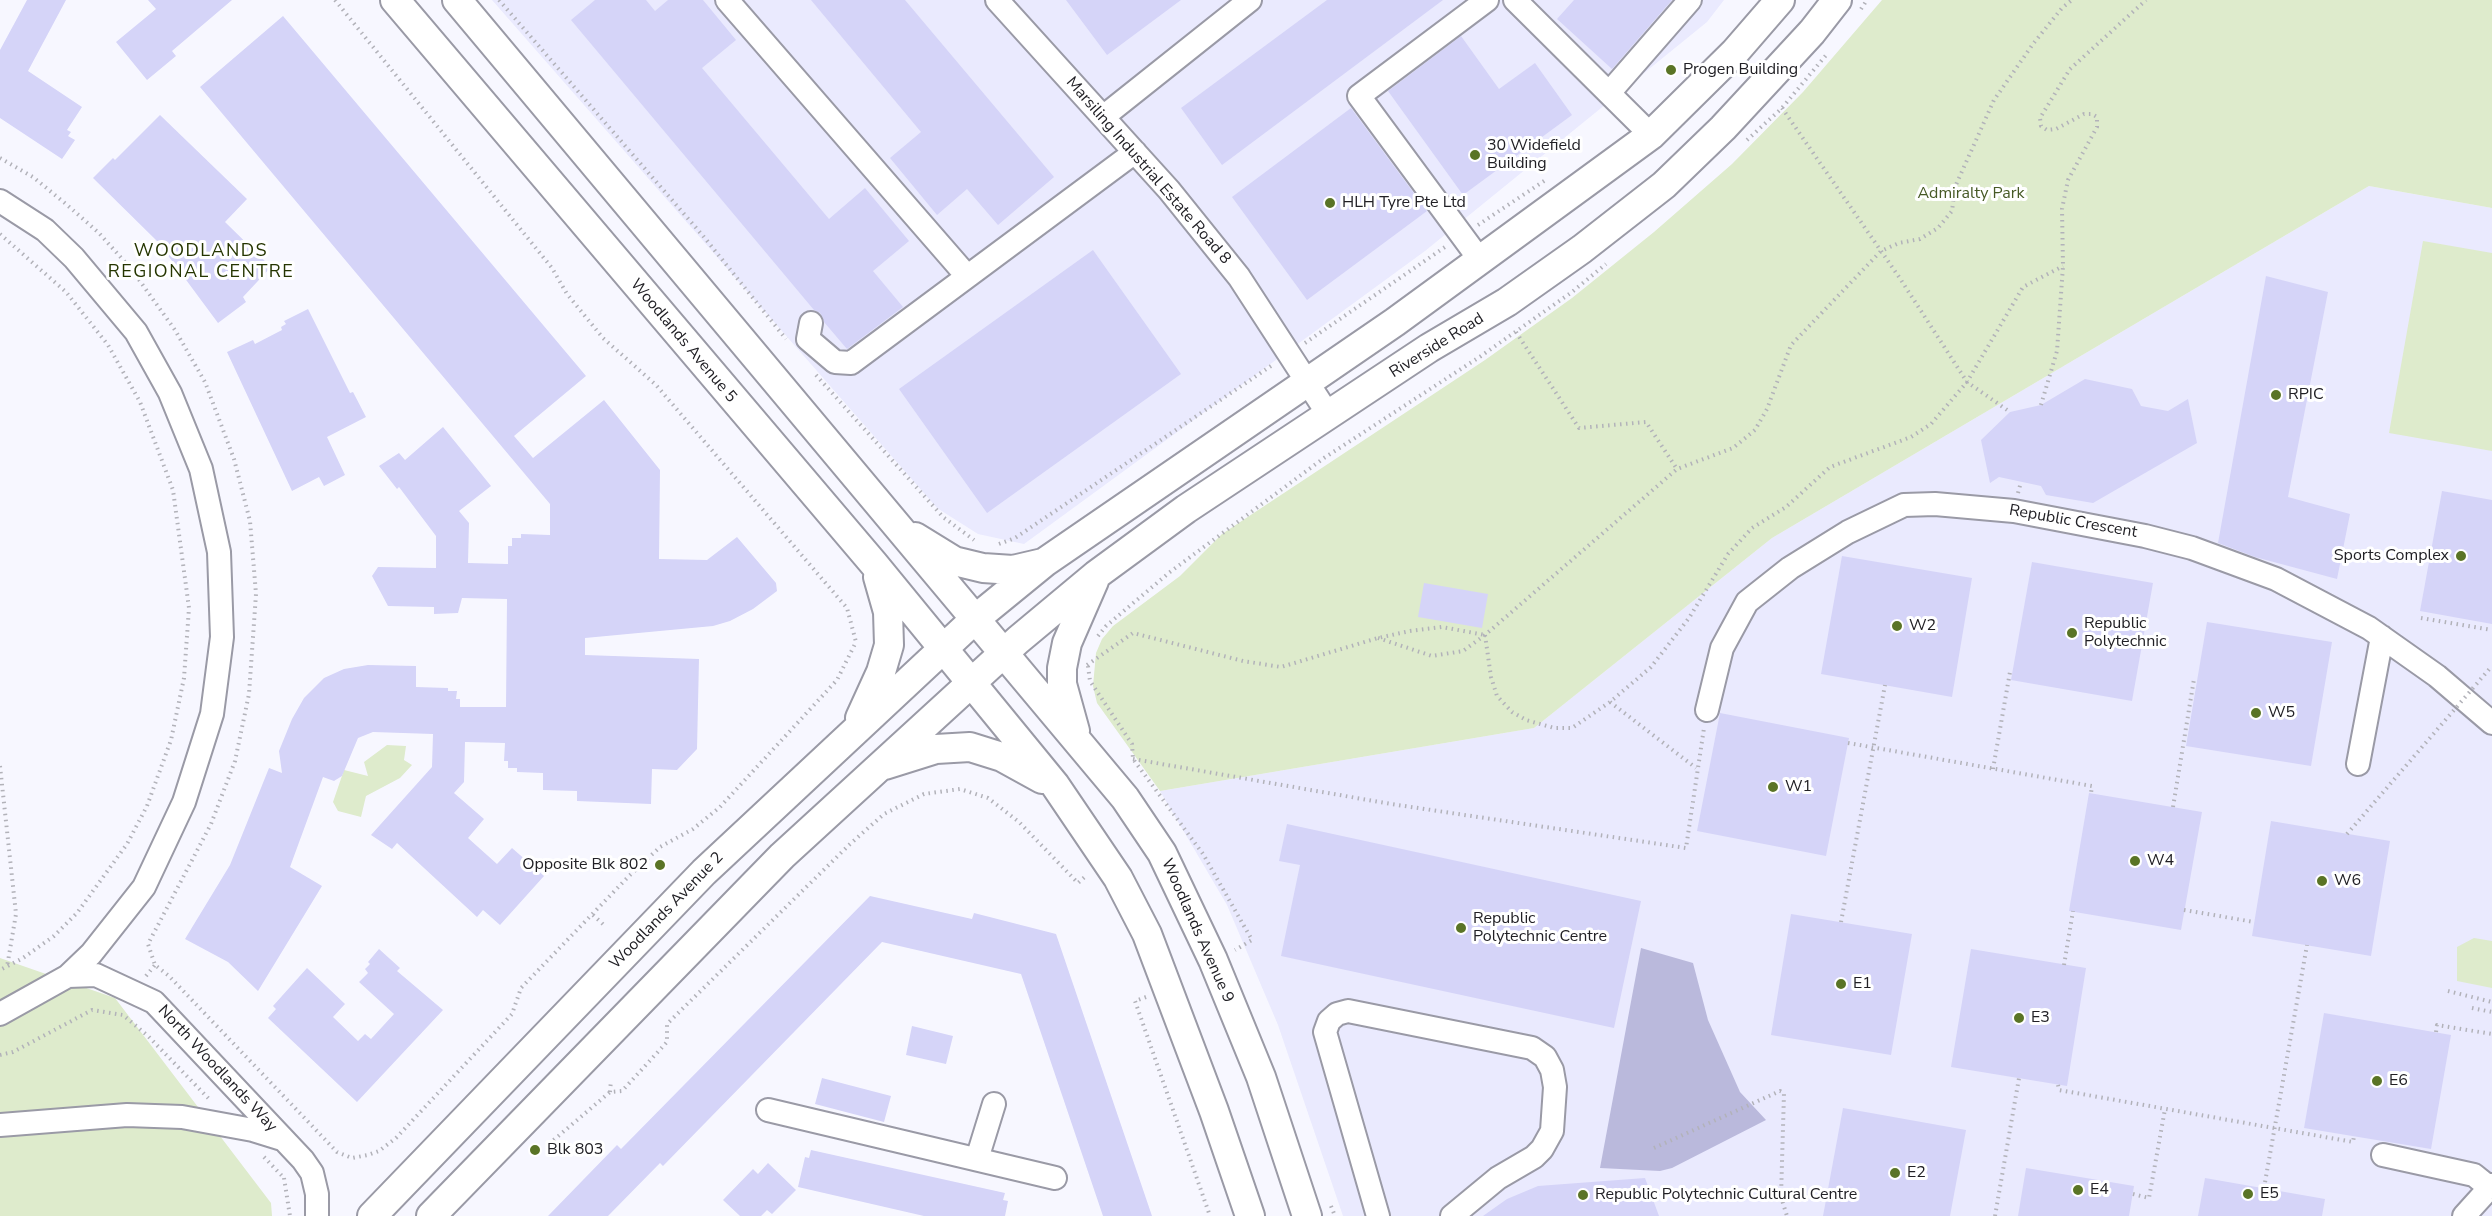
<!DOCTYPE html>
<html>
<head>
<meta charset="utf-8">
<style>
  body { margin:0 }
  canvas { display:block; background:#f7f7ff }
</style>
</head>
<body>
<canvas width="2492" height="1216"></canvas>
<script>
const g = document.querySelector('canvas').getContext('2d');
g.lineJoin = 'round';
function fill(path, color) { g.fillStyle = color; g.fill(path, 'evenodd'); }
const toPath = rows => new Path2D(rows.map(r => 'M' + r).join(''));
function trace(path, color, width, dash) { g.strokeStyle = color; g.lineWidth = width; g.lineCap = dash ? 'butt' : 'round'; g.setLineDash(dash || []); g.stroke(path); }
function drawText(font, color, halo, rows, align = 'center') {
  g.font = font + ' "Nunito Sans",sans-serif'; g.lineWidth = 6; g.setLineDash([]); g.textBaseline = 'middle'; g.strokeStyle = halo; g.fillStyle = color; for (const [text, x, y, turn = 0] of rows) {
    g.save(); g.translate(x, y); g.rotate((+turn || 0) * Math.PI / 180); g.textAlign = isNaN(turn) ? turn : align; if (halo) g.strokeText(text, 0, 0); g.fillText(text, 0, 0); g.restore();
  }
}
fill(toPath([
  [492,0,1724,0,1707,22,1425,251,1024,544,978,534,937,508],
  [2369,186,2492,208,2492,1216,1343,1216,1278,1025,1227,905,1160,791,1534,728,1772,538]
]), '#eaeafe');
fill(toPath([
  [1882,0,2492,0,2492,208,2369,186,1772,538,1534,728,1160,791,1097,703,1093,686,1096,653,1102,639,1113,626,1180,576,1222,534,1485,360,1572,298,1654,232,1732,164,1803,92],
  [2423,241,2492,253,2492,451,2389,433],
  [387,745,406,746,404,760,412,765,400,778,366,796,361,817,338,811,333,802,344,770,368,776,364,762],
  [2474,938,2492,941,2492,988,2457,981,2457,947],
  [0,958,115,998,271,1203,272,1216,0,1216]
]), '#deebcc');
fill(toPath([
  [1641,948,1693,963,1708,1020,1740,1092,1766,1120,1672,1168,1660,1171,1600,1168]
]), '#bab9dc');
fill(toPath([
  [27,0,66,0,28,71,82,107,67,130,71,132,68,136,75,140,62,159,0,118,0,50],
  [148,0,232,0,172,51,176,56,147,80,116,42,156,9],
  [595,0,646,0,655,11,668,0,703,0,736,40,702,68,829,219,865,188,909,241,873,271,903,307,847,349,824,322,820,313,814,310,571,20],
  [811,0,905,0,1054,177,998,225,967,189,937,215,890,158,921,132],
  [1066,0,1181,0,1107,55],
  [1327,0,1443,0,1222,165,1181,108],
  [1574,0,1672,0,1612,69,1557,19],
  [283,16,586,376,514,436,533,458,604,400,660,470,659,559,707,560,737,537,776,583,777,591,753,609,730,621,713,626,585,638,585,655,699,659,697,749,677,770,652,769,651,804,577,801,577,791,543,790,543,773,517,772,517,768,508,768,508,761,504,761,505,743,465,742,464,782,454,793,484,819,468,838,497,864,512,848,544,876,500,925,483,910,477,917,397,843,392,849,371,835,432,767,433,734,373,732,358,738,342,776,334,781,323,777,290,867,322,886,258,991,228,962,185,939,230,865,269,768,282,773,279,751,292,719,304,698,324,678,344,669,368,665,416,666,416,687,448,688,448,691,457,691,456,699,460,699,460,707,506,707,507,599,462,598,458,613,434,614,434,607,388,606,372,576,378,567,436,568,436,536,399,487,397,489,379,466,399,453,405,460,443,427,491,486,459,511,469,523,468,563,508,564,508,546,512,546,512,538,521,538,521,534,550,535,550,504,200,87],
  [1461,36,1499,89,1535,63,1572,115,1463,195,1388,91],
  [1351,108,1427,211,1307,300,1232,197],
  [160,115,247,199,225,222,271,267,243,297,246,302,218,323,158,242,93,178,113,158,115,160],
  [1093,250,1181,374,987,513,899,389],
  [2266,276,2328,292,2288,497,2350,514,2337,579,2255,557,2218,543],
  [308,309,350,393,353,392,366,417,327,437,345,475,324,486,319,477,292,491,227,352,253,340,255,344,282,330,281,327,286,324,284,321],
  [2085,379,2132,389,2141,406,2168,411,2188,399,2197,443,2093,503,2046,495,2041,486,1999,477,1990,483,1981,440,2010,412,2041,405],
  [2442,491,2492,500,2492,624,2420,611],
  [1842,556,1972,578,1952,697,1821,674],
  [2032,562,2153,583,2132,701,2011,680],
  [1424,583,1488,594,1482,628,1418,617],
  [2207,622,2332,642,2311,766,2186,746],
  [1720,713,1849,738,1826,856,1697,831],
  [2089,793,2202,812,2181,930,2069,911],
  [2271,821,2390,841,2371,956,2252,936],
  [1287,824,1641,901,1614,1028,1281,956,1300,865,1279,861],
  [870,896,972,919,974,913,1056,934,1152,1216,1103,1216,1021,974,882,942,663,1166,660,1163,608,1216,548,1216,617,1145,621,1149],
  [1791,914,1912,934,1891,1055,1771,1035],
  [379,949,400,968,397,971,443,1010,357,1102,268,1018,276,1009,273,1006,307,968,345,1004,333,1017,358,1041,365,1034,371,1039,394,1014,359,982,368,973,365,969,370,964,368,962],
  [1971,949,2086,968,2067,1086,1951,1067],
  [2324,1013,2451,1035,2431,1149,2304,1128],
  [912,1026,953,1036,946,1064,906,1055],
  [822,1078,891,1096,884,1122,815,1104],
  [1843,1108,1966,1130,1950,1216,1823,1216],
  [811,1150,1005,1193,1003,1200,1008,1201,1005,1216,924,1216,798,1187,805,1157,809,1158],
  [768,1163,796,1190,772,1214,767,1210,761,1216,740,1216,723,1200,753,1169,758,1174],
  [2026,1168,2134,1186,2129,1216,2018,1216],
  [1645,1178,1659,1216,1483,1216,1507,1199,1538,1186],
  [2205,1178,2325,1199,2322,1216,2198,1216]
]), '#d5d4f8');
const minor = toPath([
  [727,0,967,276],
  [997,0,1169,190,1239,277,1328,414],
  [1515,0,1651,135],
  [1609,93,1690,0],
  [1103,117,1250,0],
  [0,201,45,230,74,258,136,332,170,393,201,469,219,552,222,637,212,714,184,802,144,887,91,954,68,976,0,1014],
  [1480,260,1359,96,1487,0],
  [811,323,808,339,835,362,851,363,1135,152],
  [1707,710,1722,648,1747,602,1790,568,1848,532,1904,505,1935,504,2014,511,2145,536,2192,548,2276,579,2369,628,2437,676,2492,723],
  [2358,764,2382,637],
  [68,976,96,975,154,1002,303,1160,312,1173,317,1194,317,1216],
  [768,1110,1055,1178],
  [0,1125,127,1115,182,1117,253,1130,282,1139],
  [2383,1155,2474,1175,2490,1188],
  [977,1159,994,1104],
  [1378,1216,1325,1032,1329,1021,1337,1014,1348,1011,1532,1048,1545,1057,1552,1070,1555,1087,1552,1131,1542,1149,1534,1157,1498,1178,1452,1216],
  [2464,1216,2492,1185]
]);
const major = toPath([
  [395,0,874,564,1055,785,1118,878,1147,934,1214,1111,1250,1216],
  [457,0,1125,798,1162,853,1213,960,1261,1077,1307,1216],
  [915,537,954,561,983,568,1013,570,1043,563],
  [860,718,881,672,889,645,888,612,878,577],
  [1075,731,1062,684,1062,668,1067,643,1094,581],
  [885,765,936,749,970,747,1002,757,1042,779],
  [372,1216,704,872,974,620,1045,562,1395,322,1651,135,1735,52,1780,0],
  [431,1216,782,856,1018,640,1096,575,1186,509,1429,348,1507,302,1582,249,1664,185,1723,128,1812,32,1837,0]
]);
trace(minor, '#9a9aa6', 26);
trace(major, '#9a9aa6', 32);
trace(toPath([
  [335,0,552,268,567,294,603,338,656,385,847,608,856,642],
  [499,0,704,237,786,339],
  [1861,9,1867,0],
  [1782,108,1899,277,1967,382,2010,412],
  [1747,140,1782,108,1827,54],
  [0,158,33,177,66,204,99,233,132,270,175,330,205,382,234,459,250,521,256,594,249,694,235,761,211,824,148,944,155,965,169,976,337,1152,352,1158,368,1155,379,1151,396,1138,512,1014,521,988,629,876,660,847,693,829,720,807,837,680,856,642],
  [1478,225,1547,179],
  [0,234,66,292,108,345,140,402,173,490,189,608,184,678,171,740,147,806,127,844,77,913,54,936,23,958,0,970],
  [1516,332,1579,428,1646,422,1677,469],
  [1305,343,1445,247],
  [816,375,943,517,974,540],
  [2041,405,2057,351,2063,266,2062,209,2068,180,2097,127,2097,117,2092,114,2084,114,2056,129,2047,130,2041,126,2040,118,2070,69,2146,0],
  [2018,493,2021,482],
  [999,544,1015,538,1274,364],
  [2421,618,2492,630],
  [1485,635,1491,677,1497,696,1512,712,1526,720,1554,728,1572,728,1610,702,1651,667,1689,618,1728,554,1752,528,1786,507,1830,467,1911,437,1931,424,1967,382,2023,287,2063,266],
  [1098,636,1106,626,1170,572,1324,458,1481,356,1572,292,1606,264],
  [1378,638,1432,656,1463,651,1485,635,1677,469,1733,448,1755,430,1767,409,1791,345,1881,251,1899,243,1920,239,1938,228,1952,211,1955,187,1994,100,2033,44,2062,8,2072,0],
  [1087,665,1133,633,1243,661,1281,667,1378,638,1410,631,1442,627,1485,635],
  [1088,666,1090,681,1132,744,1133,759,1203,854,1252,940,1235,950],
  [1610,702,1696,768],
  [1848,743,2092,786,2091,793],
  [1133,759,1391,804,1686,848,1704,728],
  [0,766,16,914,7,967],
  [1993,769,2010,672,2012,672],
  [2173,807,2194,679],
  [2184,910,2254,922],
  [593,915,605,926],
  [1841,922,1885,685],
  [2064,965,2073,911],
  [146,976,155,965],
  [2448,991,2492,1002],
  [1146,997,1135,1001,1210,1216],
  [2472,1008,2492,1012],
  [2436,1032,2437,1025,2492,1034],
  [0,1055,13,1052,92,1010,123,1015,148,1036,211,1101],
  [2058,1085,2059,1090,2353,1142,2354,1136],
  [610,1092,611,1080],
  [549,1144,610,1092,622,1091,667,1042,667,1024,849,845,884,814,924,794,960,789,988,798,1019,822,1078,883,1087,875],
  [1654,1148,1780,1091,1784,1093,1781,1197,1787,1216],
  [264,1157,284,1178],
  [284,1178,290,1216],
  [2264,1188,2307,945],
  [2133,1194,2149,1198,2165,1109],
  [1331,1206,1335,1216],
  [1995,1216,2019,1078]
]), '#b2b2b9', 4, [1.5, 4.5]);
trace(minor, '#fff', 22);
trace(major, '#fff', 28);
trace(toPath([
  [2347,834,2492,666]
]), '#b2b2b9', 4, [1.5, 4.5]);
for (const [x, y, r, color] of [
  [1671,70,6,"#5a7426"],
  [1475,155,6,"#5a7426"],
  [1330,203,6,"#5a7426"],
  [2276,395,6,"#5a7426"],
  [2461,556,6,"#5a7426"],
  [1897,626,6,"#5a7426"],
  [2072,633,6,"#5a7426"],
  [2256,713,6,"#5a7426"],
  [1773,787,6,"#5a7426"],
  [2135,861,6,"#5a7426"],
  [660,865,6,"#5a7426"],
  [2322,881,6,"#5a7426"],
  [1461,928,6,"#5a7426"],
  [1841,984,6,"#5a7426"],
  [2019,1018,6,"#5a7426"],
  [2377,1081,6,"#5a7426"],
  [535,1150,6,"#5a7426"],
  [1895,1173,6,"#5a7426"],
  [2078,1190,6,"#5a7426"],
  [2248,1194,6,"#5a7426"],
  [1583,1195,6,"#5a7426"]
]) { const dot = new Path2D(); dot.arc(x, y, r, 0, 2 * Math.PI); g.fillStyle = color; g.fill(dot); trace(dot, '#fff', 2); }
drawText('16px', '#212025', '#fff', [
  ["Progen Building",1683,70],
  ["30 Widefield",1487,146],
  ["Building",1487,164],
  ["HLH Tyre Pte Ltd",1342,203],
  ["RPIC",2288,395],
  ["Sports Complex",2449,556,"right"],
  ["Republic",2084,624],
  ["Polytechnic",2084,642],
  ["W2",1909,626],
  ["W5",2268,713],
  ["W1",1785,787],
  ["W4",2147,861],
  ["Opposite Blk 802",648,865,"right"],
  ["W6",2334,881],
  ["Republic",1473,919],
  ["Polytechnic Centre",1473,937],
  ["E1",1853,984],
  ["E3",2031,1018],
  ["E6",2389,1081],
  ["Blk 803",547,1150],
  ["E2",1907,1173],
  ["E4",2090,1190],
  ["E5",2260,1194],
  ["Republic Polytechnic Cultural Centre",1595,1195]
], 'left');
drawText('16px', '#212025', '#fff', [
  ["Marsiling Industrial Estate Road 8",1148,171,49],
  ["Woodlands Avenue 5",683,341,50],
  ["Riverside Road",1437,346,-32],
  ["Republic Crescent",2073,522,10],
  ["Woodlands Avenue 2",667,911,-46],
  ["Woodlands Avenue 9",1197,931,66],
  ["North Woodlands Way",217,1069,47]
]);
drawText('16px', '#465925', '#fff', [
  ["Admiralty Park",1971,194]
]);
g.letterSpacing = '1.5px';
drawText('18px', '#253500', '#fff', [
  ["WOODLANDS",201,252],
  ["REGIONAL CENTRE",201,273]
]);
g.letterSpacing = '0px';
</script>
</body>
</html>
